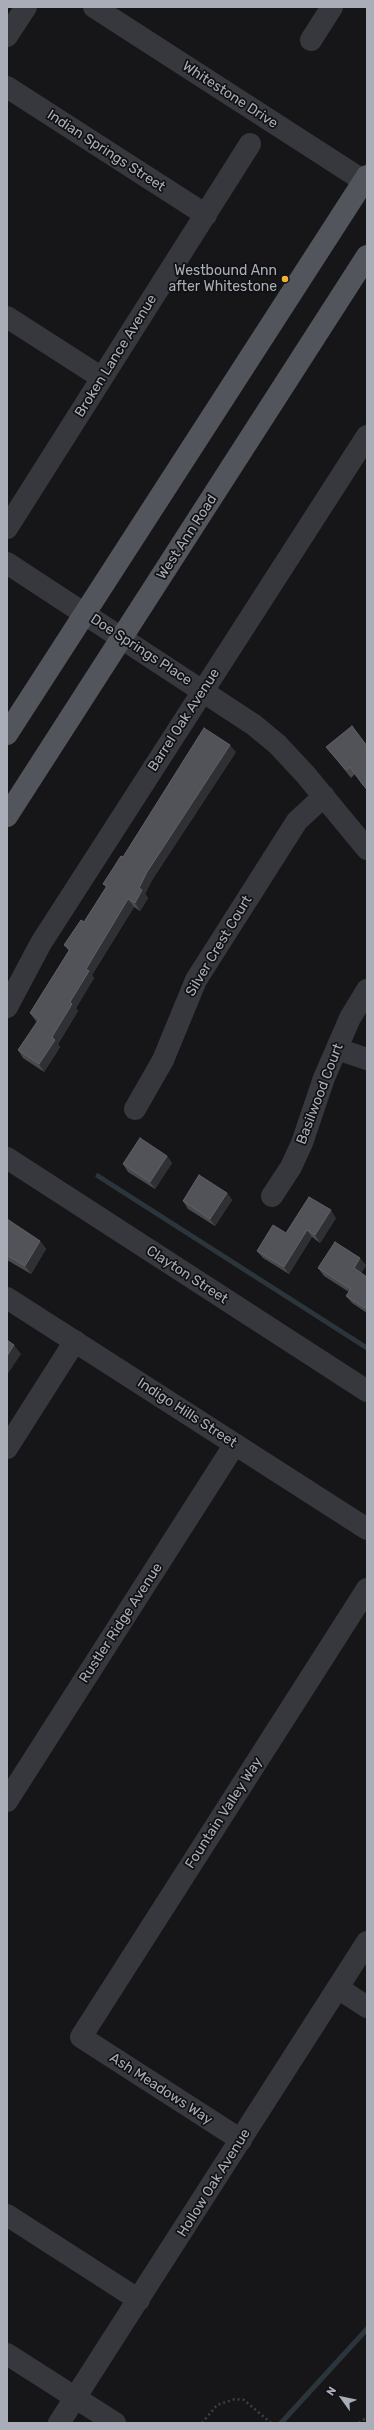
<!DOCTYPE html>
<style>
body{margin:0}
#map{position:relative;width:374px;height:2430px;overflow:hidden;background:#161618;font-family:Rubik,sans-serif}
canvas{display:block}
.frame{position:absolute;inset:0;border:8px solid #a8adb8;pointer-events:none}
.north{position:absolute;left:322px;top:2378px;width:40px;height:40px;-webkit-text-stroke:3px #111113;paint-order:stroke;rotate:303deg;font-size:11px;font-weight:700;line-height:16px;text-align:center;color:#a8adb8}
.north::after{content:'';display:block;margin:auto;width:14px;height:18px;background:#a8adb8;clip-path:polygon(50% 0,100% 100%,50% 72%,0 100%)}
</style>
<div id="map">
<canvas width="374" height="2430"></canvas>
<div class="frame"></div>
<div class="north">N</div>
</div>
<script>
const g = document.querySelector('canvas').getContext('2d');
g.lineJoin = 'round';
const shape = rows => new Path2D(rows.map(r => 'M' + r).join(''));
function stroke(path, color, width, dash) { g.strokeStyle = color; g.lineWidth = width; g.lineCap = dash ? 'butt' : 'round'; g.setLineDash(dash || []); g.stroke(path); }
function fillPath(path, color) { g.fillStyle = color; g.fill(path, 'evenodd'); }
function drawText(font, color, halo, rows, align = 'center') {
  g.font = font + ' Rubik,sans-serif'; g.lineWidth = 3.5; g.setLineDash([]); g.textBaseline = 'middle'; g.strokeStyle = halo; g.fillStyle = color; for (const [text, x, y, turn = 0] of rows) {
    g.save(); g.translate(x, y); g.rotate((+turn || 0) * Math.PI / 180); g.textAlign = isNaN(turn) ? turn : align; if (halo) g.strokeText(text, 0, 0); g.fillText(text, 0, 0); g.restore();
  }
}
stroke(shape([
 [98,1176,367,1348],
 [281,2423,367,2329]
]), '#2c353c', 5);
stroke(shape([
 [202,2423,217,2405,235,2399,244,2400,271,2423],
 [359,2423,367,2417]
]), '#3d3f44', 2.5, [2, 3]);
stroke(shape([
 [94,7,367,183],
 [7,36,26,7],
 [311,40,332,7],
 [7,87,206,215],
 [7,317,102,378],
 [7,528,250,144],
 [7,563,254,725,277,744,305,774,367,849],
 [7,1007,41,943,367,436],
 [337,1049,367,1059],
 [135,1109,163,1060,196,980,297,821,324,796],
 [7,1158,367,1391],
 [272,1196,291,1167,302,1143,324,1078,350,1018,367,990],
 [7,1298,367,1529],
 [7,1448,75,1341],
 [7,1801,235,1444],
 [338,1988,367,2007],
 [241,2140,81,2037,367,1589],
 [7,2215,139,2300],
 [7,2354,115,2423],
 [59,2423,367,1942]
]), '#37383d', 22);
stroke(shape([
 [7,734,367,176],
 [7,816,367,256]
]), '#53555c', 22);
fillPath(shape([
 [367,746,367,791,355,774,351,778,332,754,326,747],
 [236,752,152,880,145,894,148,898,140,911,134,907,92,975,94,978,76,1008,78,1011,58,1044,60,1047,44,1072,23,1058,18,1050,37,1022,35,1020,30,1013,69,951,64,945,84,922,106,887,103,884,123,857],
 [167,1156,172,1163,155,1189,128,1172,123,1164],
 [227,1193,232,1200,215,1226,188,1209,183,1201],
 [336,1218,320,1243,312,1237,289,1274,263,1258,257,1251,286,1233],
 [7,1219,40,1241,46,1249,31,1274,7,1260],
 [366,1265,361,1273,367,1277,367,1313,352,1303,346,1296,349,1292,324,1276,318,1268]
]), '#47494d');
fillPath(shape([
 [230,745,236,752,152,880,145,894,148,898,140,911,135,903,139,888,147,872],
 [128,899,134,907,92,975,94,978,76,1008,78,1011,58,1044,60,1047,44,1072,39,1064,52,1037,86,969],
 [167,1156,172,1163,155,1189,150,1182],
 [227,1193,232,1200,215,1226,210,1219],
 [331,1210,336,1218,320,1243,315,1235],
 [307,1230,312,1237,289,1274,284,1267],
 [40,1241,46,1249,31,1274,25,1266],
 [360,1258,366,1265,359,1276,354,1268],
 [14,1345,21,1354,7,1375,7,1356]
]), '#2f3033');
const building = shape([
 [352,726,367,746,367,789,363,785,350,767,346,770,326,747,352,726],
 [204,728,230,745,147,872,139,888,142,890,135,903,128,899,86,969,89,971,70,1002,72,1004,52,1037,55,1040,39,1064,18,1050,39,1019,30,1013,70,949,64,945,81,920,84,922,107,886,103,884,121,856,123,857,204,728],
 [140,1138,167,1156,150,1182,123,1164,140,1138],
 [199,1175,227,1193,210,1219,183,1201,199,1175],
 [309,1197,331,1210,315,1235,307,1230,284,1267,257,1251,273,1225,286,1233,309,1197],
 [7,1219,40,1241,25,1266,7,1255,7,1219],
 [335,1242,360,1258,354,1268,367,1277,367,1309,346,1296,351,1289,318,1268,335,1242],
 [7,1340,14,1345,7,1356,7,1340]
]);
fillPath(building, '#525359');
stroke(building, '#5f6168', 1);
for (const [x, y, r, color] of [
 [285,279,4,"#f2b134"]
]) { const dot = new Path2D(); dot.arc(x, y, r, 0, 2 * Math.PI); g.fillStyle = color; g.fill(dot); stroke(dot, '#111113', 1.5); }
drawText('14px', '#a8adb8', '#111113', [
 ["Whitestone Drive",230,95,33],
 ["Indian Springs Street",106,151,33],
 ["Broken Lance Avenue",116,356,-58],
 ["West Ann Road",187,537,-57],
 ["Doe Springs Place",141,650,33],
 ["Barrel Oak Avenue",184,720,-57],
 ["Silver Crest Court",219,946,-59],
 ["Basilwood Court",320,1094,-69],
 ["Clayton Street",187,1275,33],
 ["Indigo Hills Street",187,1413,33],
 ["Rustler Ridge Avenue",121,1623,-57],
 ["Fountain Valley Way",224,1813,-57],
 ["Ash Meadows Way",161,2089,33],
 ["Hollow Oak Avenue",214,2183,-58]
]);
drawText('14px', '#a8adb8', '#111113', [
 ["Westbound Ann",277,271],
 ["after Whitestone",277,287]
], 'right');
</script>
